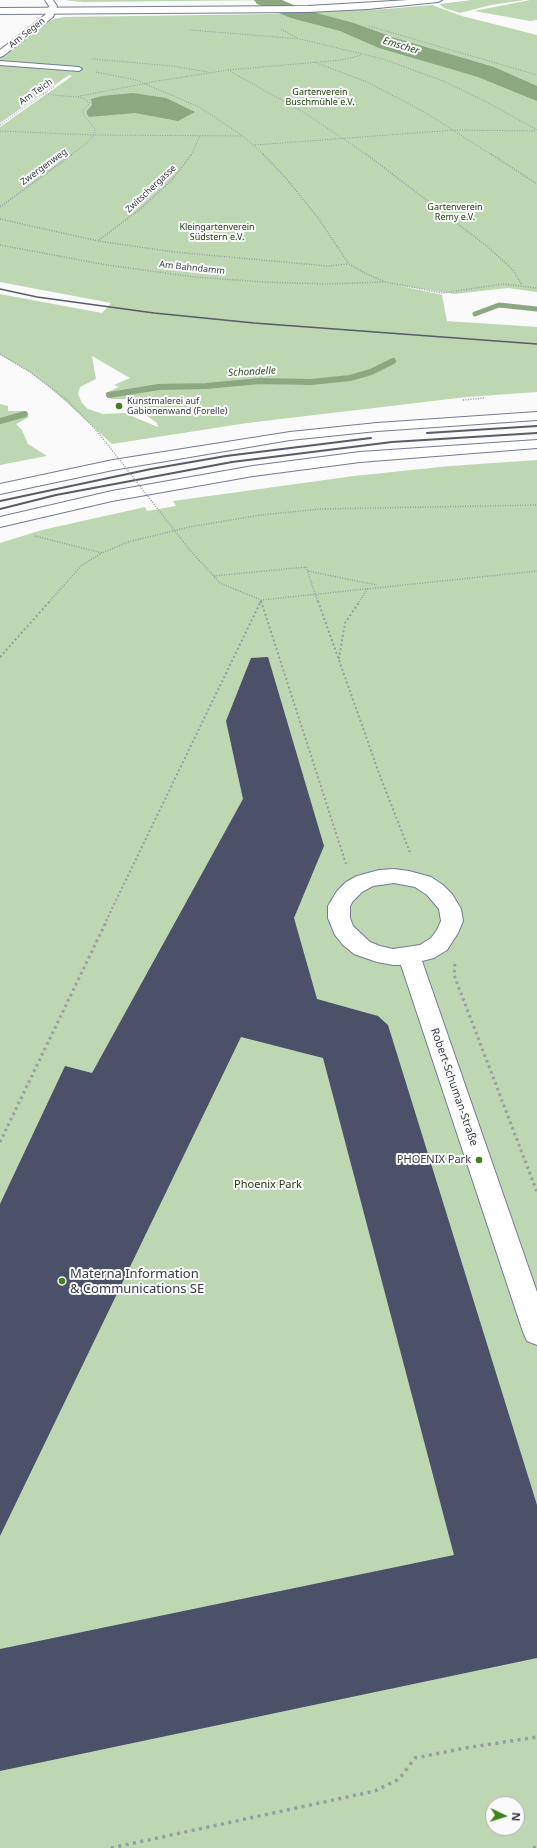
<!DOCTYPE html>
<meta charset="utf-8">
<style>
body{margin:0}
#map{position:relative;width:537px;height:1848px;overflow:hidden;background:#fafafa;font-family:"Noto Sans",sans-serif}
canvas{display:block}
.north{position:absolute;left:485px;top:1796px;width:40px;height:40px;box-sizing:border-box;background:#fafafa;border:1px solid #adaeb2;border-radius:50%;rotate:94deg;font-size:11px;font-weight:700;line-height:16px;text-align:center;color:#393c47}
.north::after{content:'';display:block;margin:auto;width:14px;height:18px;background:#40801f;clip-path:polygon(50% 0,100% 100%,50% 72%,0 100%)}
</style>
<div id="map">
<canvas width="537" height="1848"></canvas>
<div class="north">N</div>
</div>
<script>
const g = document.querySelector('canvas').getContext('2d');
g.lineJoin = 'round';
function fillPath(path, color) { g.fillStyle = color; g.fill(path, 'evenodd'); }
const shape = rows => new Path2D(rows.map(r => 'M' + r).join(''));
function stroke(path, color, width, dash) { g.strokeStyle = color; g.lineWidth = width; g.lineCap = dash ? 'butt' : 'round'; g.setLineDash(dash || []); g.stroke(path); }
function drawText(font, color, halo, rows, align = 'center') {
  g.font = font + ' "Noto Sans",sans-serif'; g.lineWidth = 4; g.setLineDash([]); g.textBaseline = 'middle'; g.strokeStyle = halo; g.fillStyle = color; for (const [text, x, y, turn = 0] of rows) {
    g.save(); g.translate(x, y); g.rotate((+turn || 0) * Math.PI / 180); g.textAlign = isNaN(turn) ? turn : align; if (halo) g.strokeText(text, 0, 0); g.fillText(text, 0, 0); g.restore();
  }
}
fillPath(shape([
 [64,0,278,0,83,2],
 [472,0,525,0,491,5,460,13,444,8,439,4],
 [530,0,537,0,537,20,530,21,474,11],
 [432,5,462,16,537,35,537,292,508,288,454,294,396,285,442,295,447,321,537,327,537,392,467,397,247,423,112,444,54,391,30,372,0,355,0,294,102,313,111,303,0,282,0,127,72,76,69,75,0,123,0,57,40,26,54,19,64,17,271,14,386,9],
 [92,356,130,378,114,385,119,387,105,393,111,399,131,399,135,407,157,423,158,427,124,413,103,414,88,409,82,403,78,394,80,387,96,379],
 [0,404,8,406,8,411,23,411,29,417,16,424,22,430,28,444,47,456,0,465],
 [537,460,537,1848,0,1848,0,543,42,530,145,507,147,511,176,506,173,501,354,476,450,466],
 [493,1804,517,1804,517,1828,493,1828]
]), '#bdd7b3');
fillPath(shape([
 [133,93,166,98,195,112,178,121,135,113,89,117,87,114,87,111,92,105,91,99,102,96]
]), '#8ca881');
stroke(shape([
 [475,314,499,305,537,309]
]), '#8ca881', 5);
stroke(shape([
 [109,395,159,387,206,386,260,381,311,382,350,378,371,372,393,361],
 [0,421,25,414]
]), '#8ca881', 6);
fillPath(shape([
 [254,0,282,0,305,10,354,23,395,38,494,67,537,86,537,101,478,77,379,48,340,31,291,18,257,4,254,0]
]), '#8ca881');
fillPath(shape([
 [268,657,324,846,294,918,317,999,378,1016,388,1025,537,1505,537,1658,0,1771,0,1649,454,1555,323,1058,241,1037,0,1536,0,1204,65,1066,92,1073,243,799,226,721,251,658]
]), '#4a5168');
const lane = shape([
 [0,61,79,67,82,69,79,71,0,65,0,61]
]);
const street = shape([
 [45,0,53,0,57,6,53,17,3,56,0,57,0,50,46,14,49,6,45,0],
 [394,869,409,871,431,877,443,885,452,894,461,909,463,921,458,933,447,950,434,958,422,961,537,1292,537,1345,527,1341,523,1332,401,965,393,965,377,962,354,954,343,945,335,935,328,918,328,906,337,891,346,882,357,876,379,870,394,869],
 [394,883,415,887,427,895,439,909,441,921,437,930,431,938,420,945,393,949,380,946,370,942,353,926,350,918,350,906,353,901,362,892,373,886,394,883]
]);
const secondary = shape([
 [409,0,442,0,438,2,368,9,308,12,0,14,0,8,308,6,409,0]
]);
const highway = shape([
 [537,412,537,420,377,431,290,440,113,470,0,494,0,484,113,460,290,432,377,423,537,412],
 [537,440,537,448,360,462,253,476,112,501,0,527,0,517,112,491,253,466,360,452,537,440]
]);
stroke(lane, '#747b94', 2);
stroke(street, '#747b94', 2);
stroke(secondary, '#747b94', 2);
stroke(highway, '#747b94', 2);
stroke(shape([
 [369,26,537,75],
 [281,29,297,38],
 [190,30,300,39,383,59,443,81,485,101,537,130],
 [92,59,172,66,208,72],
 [314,62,367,82,426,113,492,155],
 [228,70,308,115,367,155],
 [96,72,136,80,199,107,243,136,264,155],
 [43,94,75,97,158,81,228,70,342,60,362,55],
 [0,125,55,86],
 [0,131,94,135,241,136],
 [255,145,455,130,536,131],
 [71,155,88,142,94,135,95,129,83,114,83,110,90,103,83,98,77,97],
 [191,155,200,136]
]), '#9b9ca2', 1, [1, 1.5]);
stroke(shape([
 [263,154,285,177,318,218,349,264,365,273,385,282,442,293,503,284,537,288],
 [366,154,488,247,513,270,522,285],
 [491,154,537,184],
 [0,207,73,154],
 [0,219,98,241,174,252,328,266,348,264],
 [99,240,139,210,171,181,192,154],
 [0,245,107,265,195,277,263,282,327,284,384,282],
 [0,354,30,372,68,401,97,431],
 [463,400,484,398],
 [35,536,102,553,128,542,189,527,261,515,321,509,537,505],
 [189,549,220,583,261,600,537,571],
 [308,571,377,585],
 [214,576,306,567,318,602],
 [261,600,262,602],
 [49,602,82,565,102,553],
 [260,602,261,600],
 [359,602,368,588]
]), '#9b9ca2', 1.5, [1, 1.5]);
stroke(shape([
 [261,601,346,864],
 [318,601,380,776,411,855],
 [0,657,50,601],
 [339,659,345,623,360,601],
 [106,921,261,601]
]), '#9b9ca2', 2, [2, 2.5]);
stroke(shape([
 [455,964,454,975,537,1192],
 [0,1142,107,920]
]), '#9b9ca2', 3, [2.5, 3.5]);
stroke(shape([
 [111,1848,375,1791,399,1779,415,1758,465,1748,537,1737],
 [533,1848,537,1847]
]), '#9b9ca2', 3.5, [3, 4.5]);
fillPath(lane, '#fff');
fillPath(street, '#fff');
fillPath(secondary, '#fff');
fillPath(highway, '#fff');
stroke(shape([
 [0,289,37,297,154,313,254,323,537,344]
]), '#595b65', 1.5);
stroke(shape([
 [427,433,537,426],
 [0,501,151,469,226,456,371,438],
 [0,509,56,495,232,462,392,442,537,433]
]), '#595b65', 2);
stroke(shape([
 [97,431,189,549]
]), '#9b9ca2', 1.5, [1, 1.5]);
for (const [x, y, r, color] of [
 [119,406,4,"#40801f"],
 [479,1160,4,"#40801f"],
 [62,1281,4,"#40801f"]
]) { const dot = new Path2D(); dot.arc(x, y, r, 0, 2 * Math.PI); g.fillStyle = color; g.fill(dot); stroke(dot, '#fafafa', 1.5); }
drawText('9px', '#393c47', '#fafafa', [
 ["Am Segen",27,33,-38],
 ["Am Teich",36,92,-35],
 ["Zwergenweg",44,167,-36],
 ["Zwitschergasse",151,189,-43],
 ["Am Bahndamm",192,268,6]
]);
drawText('9px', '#183d02', '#fafafa', [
 ["Gartenverein",320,92],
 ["Buschmühle e.V.",320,102],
 ["Gartenverein",455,207],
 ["Remy e.V.",455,217],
 ["Kleingartenverein",217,227],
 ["Südstern e.V.",217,237]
]);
drawText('9px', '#393c47', '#fafafa', [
 ["Kunstmalerei auf",127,401],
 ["Gabionenwand (Forelle)",127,411]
], 'left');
drawText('italic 10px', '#284d16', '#fafafa', [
 ["Emscher",401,46,17],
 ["Schondelle",252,372,-3]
]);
drawText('11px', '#393c47', '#fafafa', [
 ["Robert-Schuman-Straße",454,1087,71]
]);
drawText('11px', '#393c47', '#fafafa', [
 ["PHOENIX Park",471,1160]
], 'right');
drawText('11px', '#183d02', '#fafafa', [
 ["Phoenix Park",268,1185]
]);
drawText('13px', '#393c47', '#fafafa', [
 ["Materna Information",70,1274],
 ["& Communications SE",70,1289]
], 'left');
</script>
